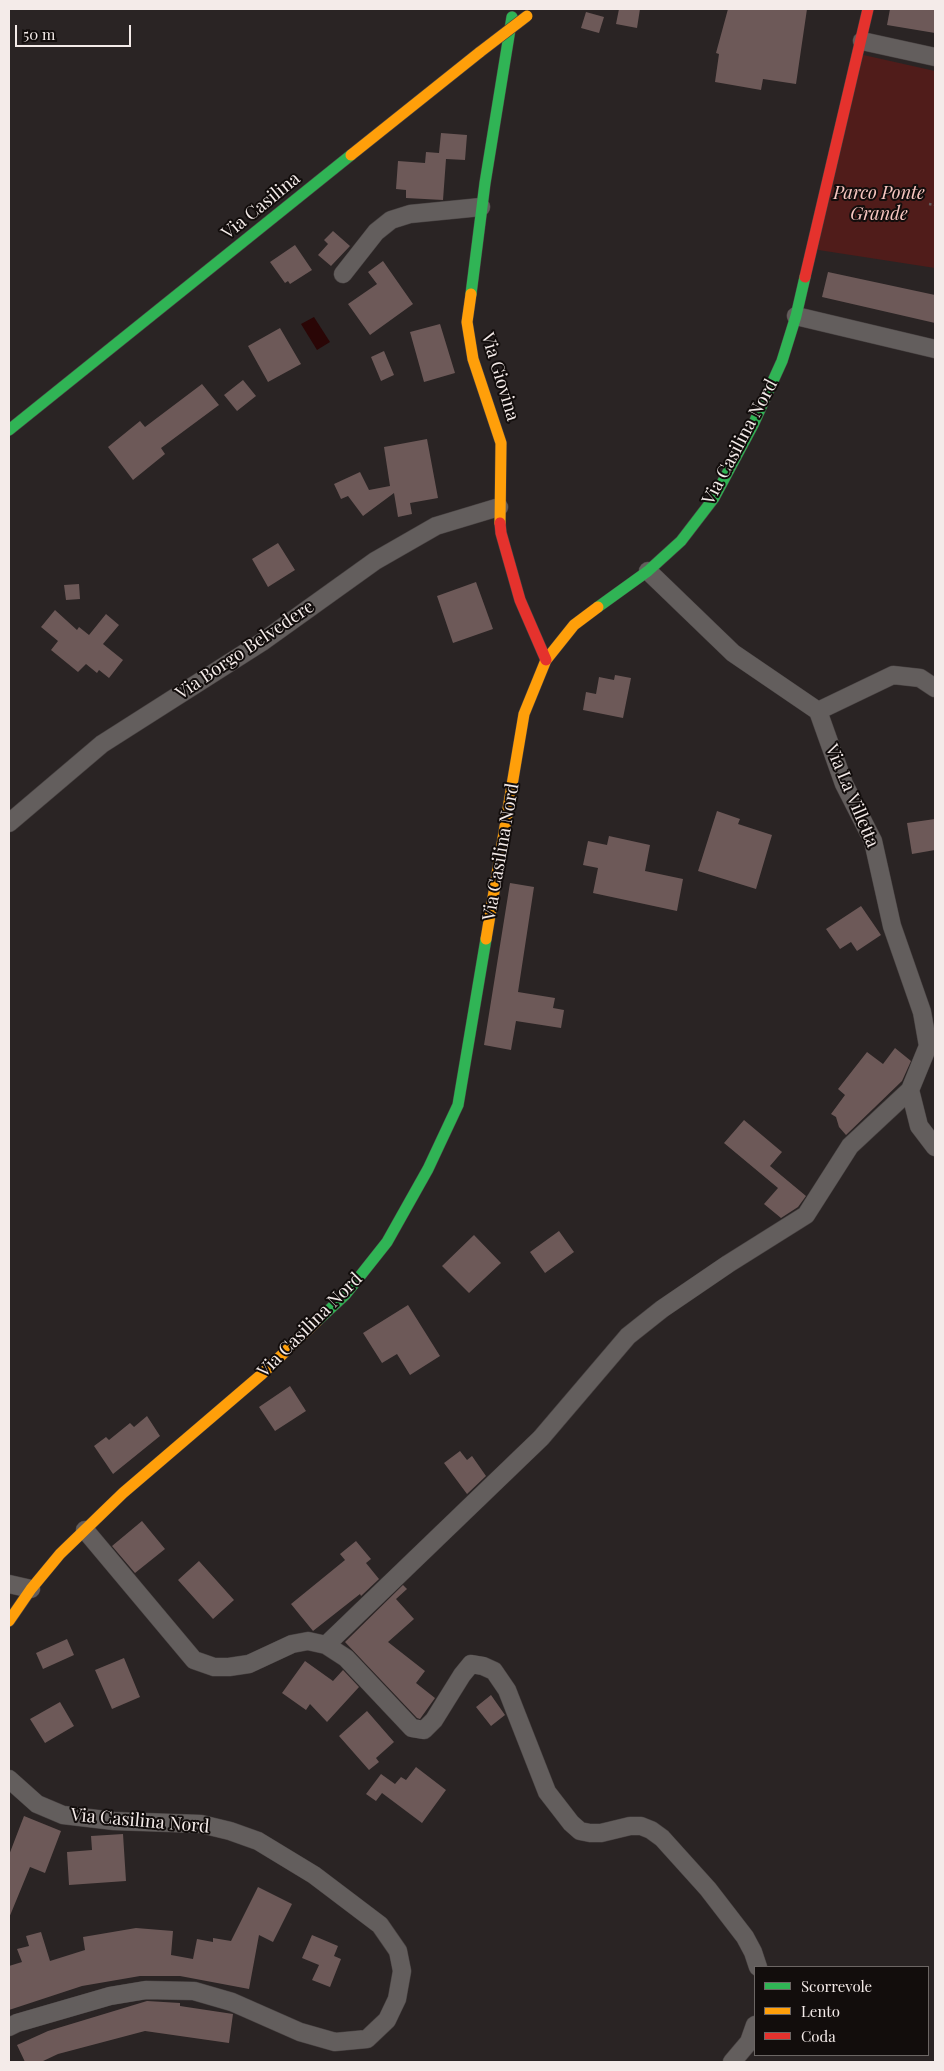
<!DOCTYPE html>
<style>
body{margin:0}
#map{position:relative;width:944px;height:2071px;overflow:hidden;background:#2a2424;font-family:"Playfair Display",serif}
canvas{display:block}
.frame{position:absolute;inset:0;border:10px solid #f4ebe9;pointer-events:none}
.legend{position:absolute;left:754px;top:1966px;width:175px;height:90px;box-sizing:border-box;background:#120d0c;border:1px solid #6c6664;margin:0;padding:6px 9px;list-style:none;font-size:15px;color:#f4ebe9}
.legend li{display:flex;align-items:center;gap:10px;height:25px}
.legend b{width:25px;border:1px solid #6c6664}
.scale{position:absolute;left:15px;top:25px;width:116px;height:22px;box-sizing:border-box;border:2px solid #f4ebe9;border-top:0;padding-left:6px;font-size:15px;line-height:18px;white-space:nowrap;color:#f4ebe9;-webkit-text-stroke:4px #120d0c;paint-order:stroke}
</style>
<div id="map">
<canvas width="944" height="2071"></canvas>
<div class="frame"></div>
<ul class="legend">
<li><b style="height:6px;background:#30b455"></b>Scorrevole</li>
<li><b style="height:6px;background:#ff9f0a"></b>Lento</li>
<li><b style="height:6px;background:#e5322d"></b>Coda</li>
</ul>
<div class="scale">50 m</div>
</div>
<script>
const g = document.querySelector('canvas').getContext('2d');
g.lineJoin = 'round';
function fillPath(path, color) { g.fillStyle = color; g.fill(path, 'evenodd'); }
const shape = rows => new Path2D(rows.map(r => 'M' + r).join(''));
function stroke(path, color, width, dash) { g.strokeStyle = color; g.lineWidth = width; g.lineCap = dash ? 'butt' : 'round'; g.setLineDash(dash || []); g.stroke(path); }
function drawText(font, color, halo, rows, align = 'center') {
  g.font = font + ' "Playfair Display",serif'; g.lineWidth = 4; g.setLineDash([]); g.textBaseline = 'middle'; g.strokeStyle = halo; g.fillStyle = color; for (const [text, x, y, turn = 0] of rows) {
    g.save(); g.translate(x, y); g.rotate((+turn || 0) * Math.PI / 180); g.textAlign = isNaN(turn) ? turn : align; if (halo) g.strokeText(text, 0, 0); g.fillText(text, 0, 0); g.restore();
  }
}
fillPath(shape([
 [859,54,935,71,935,268,812,249]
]), '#501c1a');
fillPath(shape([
 [314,317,330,342,317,350,301,324]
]), '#2a0606');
fillPath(shape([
 [619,9,640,9,637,28,616,24],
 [728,9,807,9,796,84,763,79,761,90,715,82,719,54,716,53],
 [890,9,935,9,935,33,887,25],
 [586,12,604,17,599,33,581,28],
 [441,133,467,135,465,160,446,159,443,200,406,198,406,190,396,189,398,161,425,163,426,152,439,153],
 [333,231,350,246,331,266,318,255,328,244,324,240],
 [295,245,312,270,290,284,288,281,285,283,270,262],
 [383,261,413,304,370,335,348,304,377,284,368,272],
 [828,272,935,295,935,323,822,297],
 [440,324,455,373,424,382,410,332],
 [280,328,301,364,268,382,248,346],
 [384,351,394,375,381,381,371,357],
 [243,380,256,396,237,411,224,395],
 [202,384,219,405,161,448,165,454,133,480,108,447,140,421,145,427],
 [427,439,438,498,410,503,412,514,398,517,394,493,363,516,348,496,341,499,334,484,360,472,369,490,390,486,384,447],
 [278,543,295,570,268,587,252,559],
 [476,582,493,629,453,643,437,596],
 [79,584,80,599,66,600,64,585],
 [55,610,77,630,79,627,89,635,106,614,119,625,103,644,123,660,109,678,99,670,97,673,86,664,78,672,51,650,58,641,41,627],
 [615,675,631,678,623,718,583,710,586,692,596,694,599,677,614,680],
 [717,811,740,819,738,824,772,835,756,889,698,871],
 [935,819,935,850,912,854,907,823],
 [609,836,650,845,645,871,683,879,677,911,593,893,598,868,583,865,588,841,607,845],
 [510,883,534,887,518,992,555,998,553,1008,564,1010,561,1028,516,1021,511,1050,484,1045],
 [861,906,881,935,857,951,851,942,840,949,826,929],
 [895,1048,911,1061,902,1081,846,1135,839,1127,836,1117,831,1114,845,1095,838,1089,867,1052,883,1064],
 [744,1120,782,1152,770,1166,806,1196,798,1207,781,1218,764,1204,778,1188,724,1143],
 [559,1231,574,1252,545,1273,530,1252],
 [474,1235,501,1263,469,1293,442,1266],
 [408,1305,440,1356,410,1375,397,1354,382,1363,363,1333],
 [290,1386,306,1411,275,1431,259,1407],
 [147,1416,160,1436,113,1474,94,1446,106,1437,109,1440,130,1423,134,1427],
 [460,1451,467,1460,472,1456,486,1476,467,1494,444,1463],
 [142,1521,165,1549,135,1573,112,1546],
 [356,1541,371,1559,366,1563,379,1579,361,1596,360,1594,313,1631,291,1604,345,1560,340,1554],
 [199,1561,234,1600,213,1619,178,1580],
 [403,1585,407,1589,396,1599,414,1619,388,1642,425,1671,416,1683,435,1698,420,1719,417,1718,345,1642],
 [67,1639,74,1655,43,1669,36,1653],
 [124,1658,140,1697,112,1709,95,1670],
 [305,1661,333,1681,343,1670,359,1687,327,1722,310,1704,306,1710,282,1693],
 [491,1695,505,1715,491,1726,476,1707],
 [60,1702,74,1726,45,1743,30,1719],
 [367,1711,394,1742,376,1758,379,1762,369,1770,339,1736],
 [416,1767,446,1790,422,1823,382,1793,376,1801,366,1794,381,1774,395,1784,401,1777,406,1780],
 [24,1816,61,1831,45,1873,30,1867,9,1918,9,1855],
 [123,1834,126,1881,69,1885,67,1852,92,1850,91,1836],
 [258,1887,292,1904,273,1942,259,1935,249,1989,180,1976,140,1976,82,1986,9,2010,9,1966,22,1962,17,1949,29,1946,26,1936,41,1932,50,1961,85,1950,83,1937,136,1928,173,1931,171,1955,193,1959,197,1939,213,1942,213,1938,231,1941],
 [312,1935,338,1946,334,1956,341,1959,330,1987,312,1980,319,1965,302,1958],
 [147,2001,180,2003,180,2006,233,2014,229,2043,145,2031,58,2054,41,2062,25,2062,17,2045,48,2031]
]), '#6d5958');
const street = shape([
 [862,41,935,57],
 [343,274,376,232,391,220,410,214,481,207],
 [796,316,935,349],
 [648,571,733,653,818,711,844,784,873,841,892,926,922,1012,928,1046,910,1090,919,1126,935,1147],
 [818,711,893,675,920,678,935,688],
 [9,823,102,744,262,642,375,561,436,526,499,507],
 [85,1530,194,1660,214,1667,229,1667,249,1664,292,1644,308,1641,326,1645,346,1658,412,1728,424,1730,434,1720,462,1675,471,1664,483,1666,494,1671,507,1690,547,1792,571,1823,580,1831,590,1833,601,1833,630,1826,641,1826,651,1830,662,1838,708,1889,745,1937,753,1952,758,1967],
 [9,1584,31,1589],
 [326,1645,541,1438,628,1336,662,1309,728,1264,806,1215,850,1146,910,1090],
 [9,1779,37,1804,63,1815,114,1821,201,1824,230,1831,258,1841,314,1875,380,1925,398,1951,402,1971,397,1999,387,2020,367,2039,335,2042,300,2032,232,2002,194,1991,146,1990,110,1996,17,2023,9,2027],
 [732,2062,749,2042,755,2025]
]);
const fast = shape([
 [471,294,485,183,512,17],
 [9,430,351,155],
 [598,607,648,571,681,541,714,498,753,425,782,361,796,316,805,277],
 [317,1321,345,1295,387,1242,428,1169,458,1105,486,939]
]);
const slow = shape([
 [351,155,480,52],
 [471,294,467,322,473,359,501,443,500,523],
 [486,939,524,714,546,660,574,625,598,607],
 [9,1621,31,1589,60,1554,123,1493,262,1374,317,1321]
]);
const jam = shape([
 [805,277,868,9],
 [500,523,501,533,520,600,546,660]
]);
stroke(street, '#484242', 19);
stroke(fast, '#484242', 12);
stroke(slow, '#484242', 12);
stroke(jam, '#484242', 12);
stroke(shape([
 [929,204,935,205]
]), '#615b5b', 2.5, [2.5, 2.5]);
stroke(street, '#635e5d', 18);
stroke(fast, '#30b455', 11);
stroke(slow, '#ff9f0a', 11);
stroke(jam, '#e5322d', 11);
const slowBridge = shape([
 [480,52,527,16]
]);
stroke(slowBridge, '#484242', 12, []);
stroke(slowBridge, '#ff9f0a', 11);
drawText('italic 18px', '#f8c7c1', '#120d0c', [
 ["Parco Ponte",879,193],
 ["Grande",879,214]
]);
drawText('18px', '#f4ebe9', '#120d0c', [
 ["Via Casilina",261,206,-39],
 ["Via Giovina",500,377,73],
 ["Via Casilina Nord",740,442,-62],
 ["Via Borgo Belvedere",245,650,-34],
 ["Via La Villetta",852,796,67],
 ["Via Casilina Nord",501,852,-80],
 ["Via Casilina Nord",310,1325,-45],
 ["Via Casilina Nord",140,1821,5]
]);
</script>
